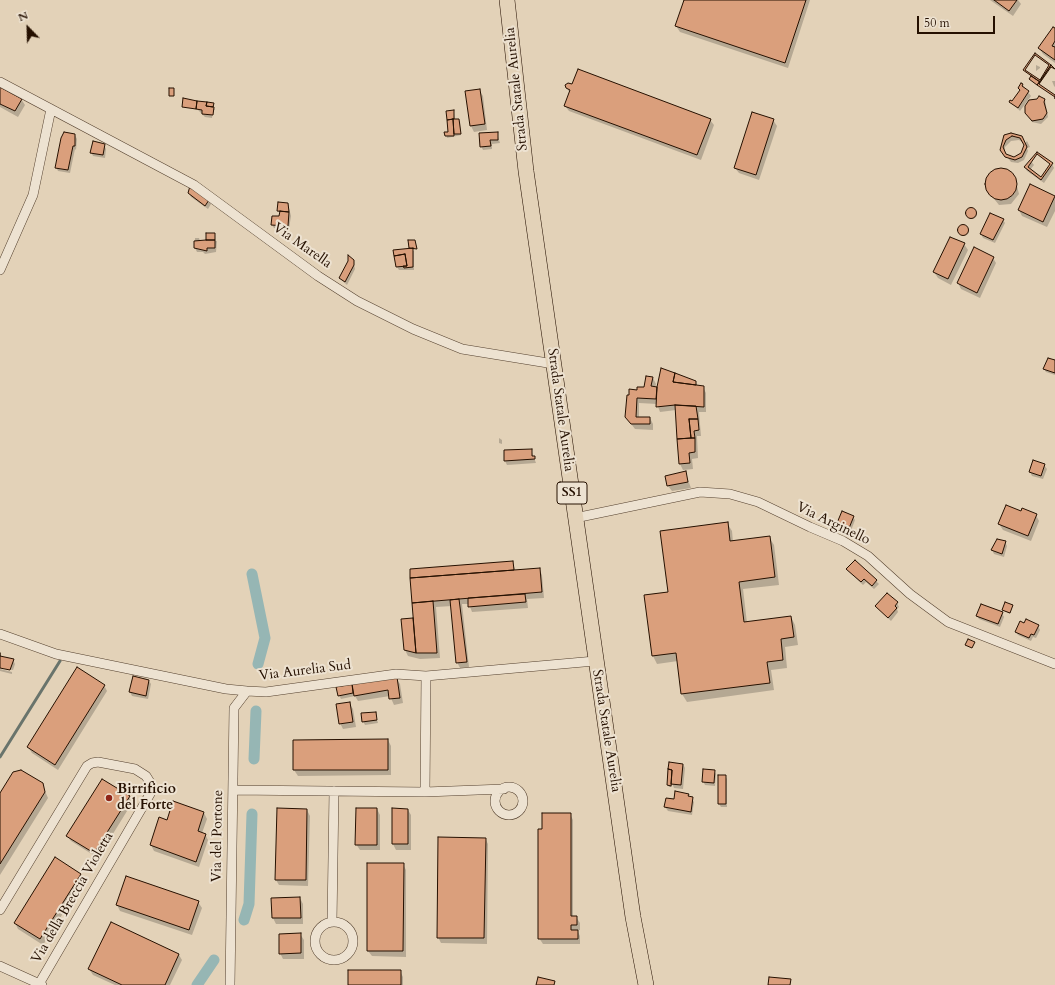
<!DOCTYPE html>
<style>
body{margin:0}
#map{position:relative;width:1055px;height:985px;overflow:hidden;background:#e3d2b8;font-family:Cardo,serif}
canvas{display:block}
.north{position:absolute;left:8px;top:8px;width:40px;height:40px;-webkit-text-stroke:3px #ede2d1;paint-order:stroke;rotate:337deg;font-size:11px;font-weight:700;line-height:16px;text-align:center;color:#251000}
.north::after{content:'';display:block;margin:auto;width:14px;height:18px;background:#251000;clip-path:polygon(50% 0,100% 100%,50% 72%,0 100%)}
.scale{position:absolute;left:917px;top:16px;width:78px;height:18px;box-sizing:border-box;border:2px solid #251000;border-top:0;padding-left:5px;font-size:12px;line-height:14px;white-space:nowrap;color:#251000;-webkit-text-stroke:3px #ede2d1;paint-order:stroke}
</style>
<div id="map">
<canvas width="1055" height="985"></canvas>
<div class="north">N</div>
<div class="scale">50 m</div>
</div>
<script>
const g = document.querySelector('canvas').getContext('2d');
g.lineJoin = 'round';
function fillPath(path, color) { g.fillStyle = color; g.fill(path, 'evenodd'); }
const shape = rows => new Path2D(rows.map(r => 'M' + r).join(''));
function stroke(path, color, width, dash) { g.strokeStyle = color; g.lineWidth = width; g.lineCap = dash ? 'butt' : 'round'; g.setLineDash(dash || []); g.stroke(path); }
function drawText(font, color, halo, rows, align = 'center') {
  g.font = font + ' Cardo,serif'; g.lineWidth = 4; g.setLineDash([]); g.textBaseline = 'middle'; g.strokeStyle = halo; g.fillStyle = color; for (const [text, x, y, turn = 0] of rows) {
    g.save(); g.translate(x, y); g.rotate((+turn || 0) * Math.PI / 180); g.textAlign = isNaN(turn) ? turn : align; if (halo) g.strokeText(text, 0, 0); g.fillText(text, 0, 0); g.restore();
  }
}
fillPath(shape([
 [685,0,810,0,788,68,680,32,676,26],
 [990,0,1018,0,1021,4,1013,16],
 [1055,30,1055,63,1043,54,1039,48],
 [1036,65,1040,67,1040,68,1036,71],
 [1052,81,1055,81,1055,87,1054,86],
 [1022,84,1031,96,1020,111,1012,103,1020,90],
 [566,87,710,120,714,125,701,160,569,111,565,106,570,93],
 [0,88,21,99,25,105,18,117,0,107],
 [479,90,483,96,487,130,474,132,471,126],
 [1045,100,1048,117,1041,124,1032,122,1025,110],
 [213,104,215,110,213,110,212,118,205,117,198,110,183,106],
 [454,113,455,120,460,121,461,135,447,138,446,133,449,133],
 [773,120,777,126,759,180,739,173,735,168],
 [497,133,500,143,492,144,492,149,483,150,481,146],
 [1004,134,1006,137,1018,135,1025,143,1027,141,1030,147,1027,148,1028,151,1024,160,1018,163,1011,162,1004,153,1001,149,1006,137],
 [1019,140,1024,143,1024,150,1019,157,1009,157,1005,154,1005,147,1011,141],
 [75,135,77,139,76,150,75,149,70,173,58,171,56,167],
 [104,145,106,149,105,158,93,156,91,152],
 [1030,160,1034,165,1030,170,1041,178,1052,164,1054,168,1044,183,1027,171,1025,167],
 [994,171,1006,171,1013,176,1016,182,1019,194,1011,204,999,205,987,190,986,181],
 [1031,185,1055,198,1055,211,1047,227,1022,216,1019,210],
 [189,193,209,201,211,204,208,209,191,197],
 [288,204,291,216,289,229,274,228,272,225,280,217,281,212,278,211],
 '967 214a5 5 0 1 1 10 0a5 5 0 1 1-10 0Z',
 [1003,220,1005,223,995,243,983,238,981,234],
 '959 231a5 5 0 1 1 10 0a5 5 0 1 1-10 0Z',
 [195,238,199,238,200,241,217,241,216,252,205,254,203,252,197,252,195,248],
 [415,241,417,248,413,249,413,251,417,251,414,251,414,270,399,270,397,267],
 [964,244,968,250,951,285,938,278,934,272],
 [993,258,996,263,980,298,961,289,958,283],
 [353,260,355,269,347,285,340,278],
 [1055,361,1055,375,1046,372,1044,369],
 [653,378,656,384,655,388,695,382,698,386,703,387,706,393,706,412,699,412,701,436,697,436,698,458,692,459,693,469,683,470,680,464,676,410,660,412,657,404,639,403,639,418,650,418,653,424,653,430,635,429,626,417,638,391,645,388],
 [499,438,502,440,502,444,499,443],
 [531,450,536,463,507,465,505,461,505,451],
 [1044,465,1047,469,1043,479,1032,476,1030,472],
 [685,472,691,488,672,491,668,486],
 [1021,513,1036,515,1039,521,1031,541,1003,530,999,524],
 [853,517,855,520,849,536,842,534,840,530,841,527,838,523],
 [727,523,732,531,733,542,769,537,774,545,779,585,743,589,747,623,791,617,795,625,798,645,785,647,787,668,771,670,774,690,687,702,682,694,678,661,657,664,653,656,645,595,669,592],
 [1005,542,1007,546,1004,557,994,554,992,550],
 [512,562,516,571,539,569,542,575,544,598,527,599,528,608,472,612,469,604,462,604,469,667,460,668,457,662,452,606,436,607,440,658,420,659,408,656,405,650,402,620,414,619,411,570],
 [847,570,876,581,879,584,874,589,866,582,863,585],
 [897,603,899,607,897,609,898,612,891,621,877,607],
 [1012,606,1010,614,1003,610],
 [1002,613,1004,617,1000,627,979,619,977,616],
 [1025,624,1038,626,1040,630,1036,638,1033,637,1031,641,1018,635,1016,632],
 [0,655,2,658,13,660,15,664,13,670,0,667],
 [0,669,12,672,12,674,0,671],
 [396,678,400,684,403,703,394,705,390,696,358,701,355,696,341,699,339,695,352,685],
 [149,681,151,684,148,699,132,696,130,692],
 [104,685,107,691,58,770,32,753,28,747],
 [349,703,353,709,356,727,343,729,340,723],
 [375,713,378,723,365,725,363,721],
 [388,740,391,746,391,775,298,776,294,770],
 [683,764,685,768,683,789,674,788,672,783,672,787,669,787,668,785],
 [714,771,716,774,715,786,705,785,703,781],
 [725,776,727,779,727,807,721,807,719,804],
 [42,784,48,798,0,875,0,795],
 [688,795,694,802,692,815,668,811,665,807,675,800],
 [129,797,132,803,98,858,71,841,67,836],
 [174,802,204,813,207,819,202,833,205,834,208,840,199,867,154,851,151,845,167,821],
 [377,809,380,815,380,850,360,850,356,844],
 [307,810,310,816,308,886,279,885,276,880],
 [408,810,411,815,411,850,396,850,393,844],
 [570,814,573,820,573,917,576,917,580,923,580,930,577,930,580,936,580,944,543,944,539,938],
 [485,838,488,844,487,944,441,943,438,937],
 [403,864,406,870,406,957,372,956,368,951],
 [80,874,84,880,43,945,18,929,15,923],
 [300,898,303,904,303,924,276,924,273,918,272,899],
 [198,902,202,908,192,935,120,911,117,905],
 [300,934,304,940,304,959,283,959,280,953],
 [179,955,182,960,170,985,115,985,93,975,89,969],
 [400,971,403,977,403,985,349,985]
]), '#0003');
stroke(shape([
 [0,757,60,661]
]), '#69746c', 3);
stroke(shape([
 [252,574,265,638,258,664],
 [254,759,256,711],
 [244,920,249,904,252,814],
 [197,985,214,960]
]), '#96b6b4', 11);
const building = shape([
 [684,0,806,0,785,63,675,26,684,0],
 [994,0,1017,0,1009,11,994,0],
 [1053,27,1055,28,1055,41,1052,46,1055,47,1055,60,1038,48,1053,27],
 [1035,53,1051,65,1040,82,1023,70,1035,53],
 [1035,55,1049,65,1040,80,1025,70,1035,55],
 [1051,65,1055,69,1051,67,1039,84,1055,95,1055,99,1055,97,1037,85,1051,65],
 [578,69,711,119,697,155,564,106,570,90,566,88,565,85,568,83,572,84,578,69],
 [1031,76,1040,82,1037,85,1029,79,1031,76],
 [1021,83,1023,84,1022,86,1029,91,1018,108,1009,102,1010,100,1012,101,1020,90,1018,88,1021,83],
 [0,87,22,99,15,111,0,104,0,87],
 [169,88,174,88,174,96,169,96,169,88],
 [480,89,485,124,470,126,465,91,480,89],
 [1039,96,1045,99,1044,102,1047,113,1043,119,1032,121,1025,113,1025,106,1029,100,1037,99,1039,96],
 [183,98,197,101,196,109,182,107,183,98],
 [197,101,207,102,206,106,214,107,213,115,202,114,202,110,196,109,197,101],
 [207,102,214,103,213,107,206,106,207,102],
 [454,110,454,119,447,120,446,111,454,110],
 [752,112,774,119,756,175,734,168,752,112],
 [453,119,454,136,445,136,444,132,448,132,447,120,453,119],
 [453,119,459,119,461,134,454,134,453,119],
 [64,132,75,134,75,146,73,146,68,170,55,168,61,138,64,132],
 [498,132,498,140,490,140,491,146,480,147,479,133,498,132],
 [1011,133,1022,136,1027,147,1022,157,1015,160,1005,157,1000,150,1004,135,1011,133],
 [1012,136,1020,138,1024,145,1021,153,1014,157,1006,154,1003,147,1006,140,1012,136],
 [93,141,105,144,103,155,90,153,93,141],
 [1037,152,1053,163,1041,180,1024,167,1037,152],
 [1037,154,1050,164,1041,177,1028,167,1037,154],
 '985 184a16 16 0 1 1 32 0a16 16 0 1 1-32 0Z',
 [1030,184,1055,196,1043,222,1018,210,1030,184],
 [190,186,209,200,205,206,188,193,190,186],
 [278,202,288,203,289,212,277,211,278,202],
 '965.5 213a5.5 5.5 0 1 1 11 0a5.5 5.5 0 1 1-11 0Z',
 [280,211,289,212,288,226,271,225,272,216,279,216,280,211],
 [990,213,1004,219,993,240,980,234,990,213],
 '957.5 230a5.5 5.5 0 1 1 11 0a5.5 5.5 0 1 1-11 0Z',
 [206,233,215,233,215,240,206,240,206,233],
 [950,237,965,243,948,279,933,272,950,237],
 [206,240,215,240,215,248,207,248,207,251,194,248,194,241,206,240],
 [408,240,415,240,417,249,409,248,408,240],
 [974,247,994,257,977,293,957,283,974,247],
 [413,248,413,267,404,268,403,266,407,266,405,254,394,256,393,250,413,248],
 [405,254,407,266,396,267,394,256,405,254],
 [348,255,354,260,354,265,345,282,339,278,348,261,348,255],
 [1048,358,1055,360,1055,373,1043,369,1048,358],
 [661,368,675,373,673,382,704,386,704,407,675,405,656,407,657,387,661,368],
 [675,373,696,381,696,385,673,382,675,373],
 [646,376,653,377,651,386,657,387,656,399,637,398,636,417,650,417,650,424,631,424,625,417,627,395,629,395,629,389,637,390,637,387,644,387,646,376],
 [675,405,696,406,698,419,689,419,691,438,677,439,675,405],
 [689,419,698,419,699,430,694,431,695,438,691,438,689,419],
 [691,438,695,438,695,452,689,453,690,463,679,464,677,439,691,438],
 [532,449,532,456,535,456,535,459,504,461,504,450,532,449],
 [1033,460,1045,464,1041,476,1029,472,1033,460],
 [686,471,688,482,667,486,665,476,686,471],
 [1006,505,1021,511,1022,508,1037,514,1028,536,998,524,1006,505],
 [842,511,854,516,847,533,839,530,841,525,837,523,842,511],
 [728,522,730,541,770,536,775,577,739,582,744,622,791,616,794,637,781,639,783,660,767,662,770,683,681,694,676,653,652,656,644,595,668,592,660,531,728,522],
 [997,539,1006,541,1002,554,991,550,997,539],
 [855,560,877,580,872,586,864,579,861,582,846,569,855,560],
 [513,561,514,570,410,578,410,569,513,561],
 [540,568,542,592,412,603,410,578,540,568],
 [887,593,898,602,895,606,897,608,888,618,875,606,887,593],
 [525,594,526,602,468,607,468,598,525,594],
 [459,599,467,662,456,663,450,600,459,599],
 [433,601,437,653,416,653,412,603,433,601],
 [1005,602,1013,605,1010,613,1002,610,1005,602],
 [981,604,1003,612,998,624,976,616,981,604],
 [413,618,416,653,404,650,401,619,413,618],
 [1026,619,1039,625,1034,635,1031,634,1029,638,1015,632,1020,621,1024,623,1026,619],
 [968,639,975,642,972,648,965,645,968,639],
 [0,653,0,656,14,659,10,670,0,668,0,653],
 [77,667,105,685,55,765,27,747,77,667],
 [133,676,149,680,146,696,129,692,133,676],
 [397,677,400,698,389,699,388,690,354,696,352,684,397,677],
 [352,684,353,693,338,696,336,687,352,684],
 [350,702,353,722,339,724,336,704,350,702],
 [376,712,377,720,362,722,361,713,376,712],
 [388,739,388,770,293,770,293,740,388,739],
 [669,762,683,764,681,785,671,784,672,770,668,769,669,762],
 [668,769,672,770,671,786,667,785,668,769],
 [703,769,715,770,714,783,702,782,703,769],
 [21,770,43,783,45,792,0,864,0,793,13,772,21,770],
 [718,775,726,775,726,804,718,804,718,775],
 [102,779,130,796,94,853,66,836,102,779],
 [675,791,689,794,688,796,693,797,691,812,664,807,666,798,674,799,675,791],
 [173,801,204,812,198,831,206,834,196,862,150,845,159,817,167,820,173,801],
 [277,808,307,809,306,880,275,880,277,808],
 [356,808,377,808,377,845,355,845,356,808],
 [392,808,408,809,408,844,392,844,392,808],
 [542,813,571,813,571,916,577,916,577,925,571,925,571,930,578,930,578,939,538,939,538,829,542,829,542,813],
 [438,837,486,838,484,938,437,938,438,837],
 [55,857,81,874,40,939,14,923,55,857],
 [367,863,404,863,403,951,367,951,367,863],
 [126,876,199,901,189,930,116,905,126,876],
 [300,897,301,918,272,918,271,898,300,897],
 [111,922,179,954,165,985,122,985,88,969,111,922],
 [301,933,301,953,279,954,279,934,301,933],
 [348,970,401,970,401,985,348,985,348,970],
 [538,977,555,981,554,985,536,985,538,977],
 [769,977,791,979,790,985,768,985,769,977]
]);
fillPath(building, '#da9f7c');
stroke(building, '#251000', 1);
const minor = shape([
 [0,82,194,185,318,276,357,301,413,329,462,349,554,364],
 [0,270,33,195,51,109],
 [575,518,700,492,730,494,758,502,810,527,843,541,868,556,910,594,948,622,1055,664],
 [0,634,56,654,226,689,247,691,266,692,396,674,426,676,595,661],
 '495 801a14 14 0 1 1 28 0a14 14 0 1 1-28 0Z',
 [233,790,425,792,504,789],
 [425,792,426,676],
 [0,910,87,766,92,763,98,762,135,769,146,776,151,784,150,794,39,984],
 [332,922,334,791],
 '315 941a19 19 0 1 1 38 0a19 19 0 1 1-38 0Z',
 [0,966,42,985],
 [230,985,234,708,247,691]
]);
const primary = shape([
 [507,0,526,171,633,917,646,985]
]);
stroke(minor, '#54402e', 10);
stroke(primary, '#251000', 16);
stroke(minor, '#ede2d1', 9);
stroke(primary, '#e3d2b8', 15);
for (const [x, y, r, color] of [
 [109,798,4,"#8f2418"]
]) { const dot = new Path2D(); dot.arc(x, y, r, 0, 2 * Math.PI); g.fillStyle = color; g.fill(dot); stroke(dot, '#ede2d1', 1.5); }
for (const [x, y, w] of [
 [572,493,30]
]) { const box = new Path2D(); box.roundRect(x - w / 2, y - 11, w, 22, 3); g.fillStyle = '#ede2d1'; g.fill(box); stroke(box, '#251000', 1); }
drawText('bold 13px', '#251000', null, [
 ["SS1",572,493]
]);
drawText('14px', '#251000', '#ede2d1', [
 ["Strada Statale Aurelia",517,89,-96],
 ["Via Marella",302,246,35],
 ["Strada Statale Aurelia",560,410,82],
 ["Via Arginello",833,524,26],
 ["Via Aurelia Sud",305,671,-7],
 ["Strada Statale Aurelia",606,731,81],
 ["Via del Portone",218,836,-89],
 ["Via della Breccia Violetta",73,898,-60]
]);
drawText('bold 14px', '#251000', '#ede2d1', [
 ["Birrificio",117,790],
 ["del Forte",117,806]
], 'left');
</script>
